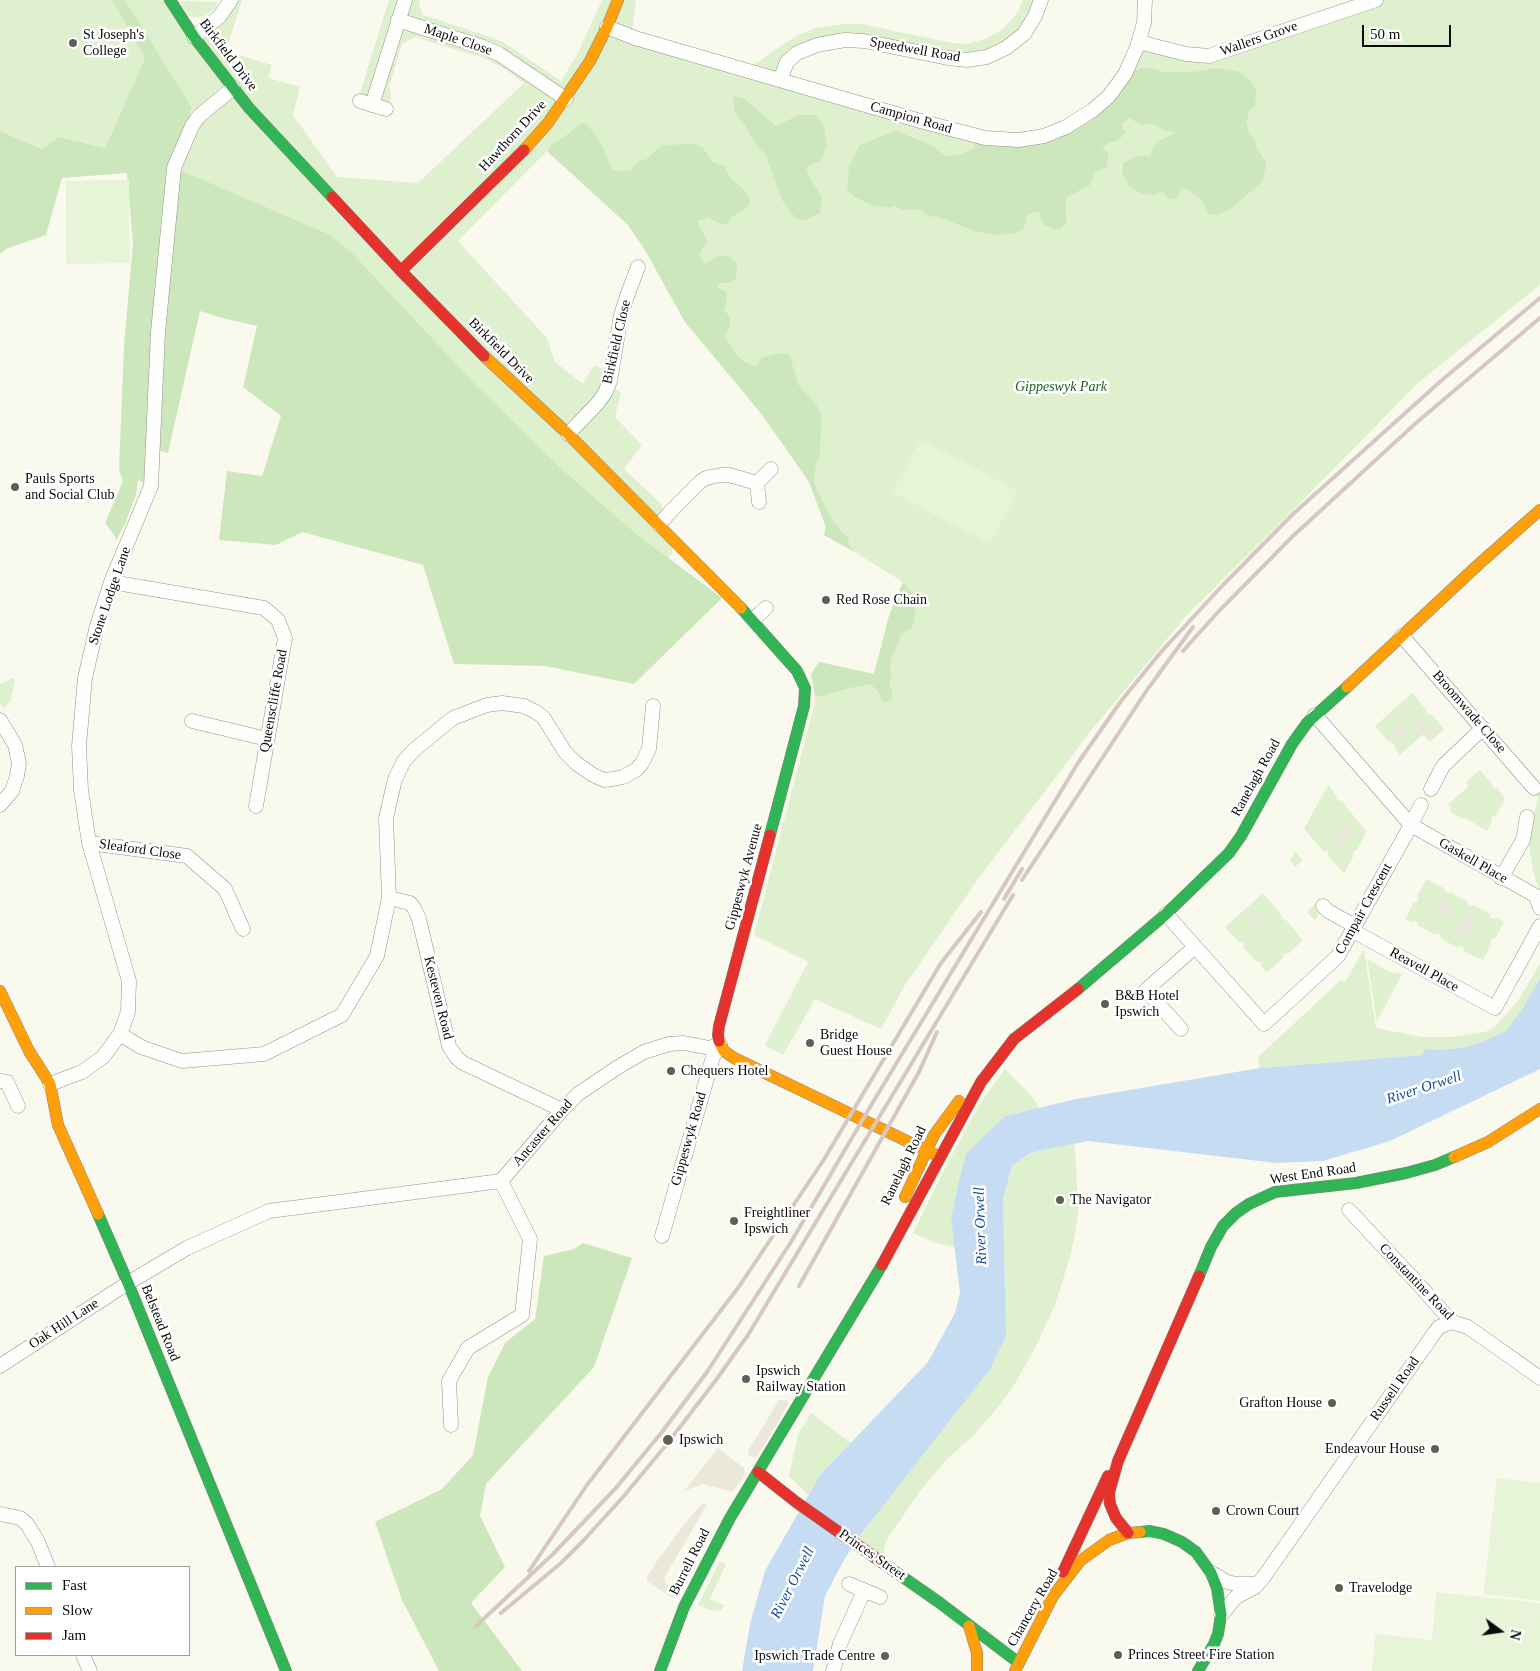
<!DOCTYPE html>
<style>
body{margin:0}
#map{position:relative;width:1540px;height:1671px;overflow:hidden;background:#faf9ee;font-family:Georgia,serif}
canvas{display:block}
.legend{position:absolute;left:15px;top:1566px;width:175px;height:90px;box-sizing:border-box;background:#fff;border:1px solid #9d9d9d;margin:0;padding:6px 9px;list-style:none;font-size:15px;color:#0b0b0b}
.legend li{display:flex;align-items:center;gap:10px;height:25px}
.legend b{width:25px;border:1px solid #9d9d9d}
.north{position:absolute;left:1475px;top:1606px;width:50px;height:50px;-webkit-text-stroke:4px #fff;paint-order:stroke;rotate:104deg;font-size:14px;font-weight:700;line-height:20px;text-align:center;color:#0b0b0b}
.north::after{content:'';display:block;margin:auto;width:18px;height:22px;background:#0b0b0b;clip-path:polygon(50% 0,100% 100%,50% 72%,0 100%)}
.scale{position:absolute;left:1362px;top:25px;width:89px;height:22px;box-sizing:border-box;border:2px solid #0b0b0b;border-top:0;padding-left:6px;font-size:15px;line-height:18px;white-space:nowrap;color:#0b0b0b;-webkit-text-stroke:4px #fff;paint-order:stroke}
</style>
<div id="map">
<canvas width="1540" height="1671"></canvas>
<ul class="legend">
<li><b style="height:6px;background:#30b455"></b>Fast</li>
<li><b style="height:6px;background:#ff9f0a"></b>Slow</li>
<li><b style="height:6px;background:#e5322d"></b>Jam</li>
</ul>
<div class="north">N</div>
<div class="scale">50 m</div>
</div>
<script>
const g = document.querySelector('canvas').getContext('2d');
g.lineJoin = 'round';
function fillPath(path, color) { g.fillStyle = color; g.fill(path, 'evenodd'); }
const shape = rows => new Path2D(rows.map(r => 'M' + r).join(''));
function stroke(path, color, width, dash) { g.strokeStyle = color; g.lineWidth = width; g.lineCap = dash ? 'butt' : 'round'; g.setLineDash(dash || []); g.stroke(path); }
function drawText(font, color, halo, rows, align = 'center') {
  g.font = font + ' Georgia,serif'; g.lineWidth = 5; g.setLineDash([]); g.textBaseline = 'middle'; g.strokeStyle = halo; g.fillStyle = color; for (const [text, x, y, turn = 0] of rows) {
    g.save(); g.translate(x, y); g.rotate((+turn || 0) * Math.PI / 180); g.textAlign = isNaN(turn) ? turn : align; if (halo) g.strokeText(text, 0, 0); g.fillText(text, 0, 0); g.restore();
  }
}
fillPath(shape([
 [0,0,112,0,145,58,105,148,59,137,42,149,0,131],
 [125,0,170,0,194,37,231,0,242,0,226,51,272,65,268,78,300,87,293,115,337,177,418,183,524,83,506,70,486,59,415,37,402,44,389,87,391,96,386,115,356,106,389,0,420,0,419,4,423,15,478,33,503,42,561,81,578,53,602,0,636,0,632,31,752,72,755,64,773,51,798,35,815,28,846,24,861,24,953,43,967,44,985,39,1003,29,1018,12,1023,0,1041,0,1035,16,987,57,864,41,805,49,780,80,1019,140,1093,110,1139,42,1194,56,1376,0,1540,0,1540,285,1418,383,1301,502,1186,616,1090,732,978,879,905,985,881,1029,815,999,783,1055,765,1045,808,962,754,935,815,702,814,688,811,674,819,662,874,674,889,616,903,582,853,551,824,535,826,527,809,482,787,450,759,411,685,322,645,250,628,225,547,151,458,241,547,338,555,362,583,384,594,365,605,370,614,388,621,393,615,417,642,445,624,469,661,504,673,552,668,558,631,530,565,472,472,381,348,250,327,235,174,168,199,116,189,106],
 [179,1,218,2,214,9,206,16,195,17,188,16],
 [12,678,15,680,11,700,3,709,0,702,0,684],
 [1412,693,1427,710,1426,712,1429,715,1431,714,1444,729,1430,742,1423,734,1400,755,1394,747,1395,745,1392,742,1390,743,1375,726],
 [1480,770,1492,784,1492,785,1495,789,1497,788,1505,799,1495,817,1493,816,1491,820,1492,822,1487,831,1465,818,1463,819,1452,813,1449,809,1451,808,1448,804,1469,786,1466,783,1467,781],
 [1328,785,1337,796,1336,798,1340,802,1341,800,1354,816,1354,817,1367,831,1356,851,1355,850,1353,854,1354,855,1344,874,1328,856,1328,853,1326,851,1324,852,1304,829],
 [1540,787,1540,892,1534,875,1528,840],
 [1295,851,1303,860,1295,867,1290,861],
 [1427,879,1445,889,1444,891,1449,894,1450,892,1468,902,1467,904,1472,906,1473,905,1491,914,1490,917,1495,919,1496,917,1504,922,1495,939,1493,938,1491,941,1490,943,1492,944,1483,960,1463,951,1464,948,1460,946,1458,948,1440,938,1441,936,1438,934,1436,933,1435,935,1417,925,1418,923,1414,921,1413,923,1405,919,1414,902,1416,903,1419,898,1417,896],
 [1263,893,1281,914,1281,916,1284,920,1285,919,1303,940,1288,954,1286,953,1283,956,1284,957,1267,973,1261,966,1262,964,1259,961,1257,962,1243,947,1244,945,1242,942,1240,943,1225,927],
 [1316,903,1321,909,1315,921,1307,912],
 [1364,949,1376,1028,1423,1037,1451,1037,1485,1032,1494,1027,1518,1001,1540,964,1540,978,1523,1008,1506,1031,1482,1042,1465,1047,1441,1050,1424,1049,1424,1055,1260,1068,1258,1057,1340,981,1345,982],
 [1367,959,1390,972,1402,974,1377,1022],
 [1005,1069,1030,1094,1039,1108,1005,1116,966,1153,959,1180,951,1218,955,1247,935,1243,913,1233,945,1168,979,1105],
 [1074,1144,1076,1161,1078,1214,1075,1234,1070,1257,1055,1305,1034,1350,1011,1390,999,1406,973,1436,947,1459,920,1491,886,1541,882,1562,852,1547,1006,1336,1003,1199,1012,1166,1030,1153],
 [811,1413,851,1443,820,1475,808,1495,789,1476,798,1434],
 [720,1561,726,1564,710,1599,724,1605,721,1610,713,1611,698,1605]
]), '#def0ce');
fillPath(shape([
 [112,0,125,0,192,108,175,168,328,234,350,251,475,384,565,472,635,533,722,598,634,684,545,666,454,664,423,565,302,532,276,545,219,540,227,471,262,476,281,416,243,387,257,326,218,317,200,311,168,453,152,449,151,486,138,480,136,495,125,524,116,541,115,536,105,523,123,481,119,470,124,345,133,244,127,173,62,178,46,235,6,249,0,254,0,131,42,149,59,137,105,148,145,58],
 [1141,68,1156,69,1163,72,1193,72,1215,68,1238,71,1251,81,1256,91,1255,106,1250,110,1246,122,1250,135,1255,141,1256,148,1266,162,1265,172,1261,183,1228,211,1216,215,1209,214,1200,198,1185,188,1181,190,1178,198,1169,200,1163,192,1152,195,1141,193,1130,187,1122,174,1123,163,1138,156,1145,155,1150,157,1152,148,1161,140,1175,133,1162,129,1152,123,1142,125,1129,118,1121,125,1125,132,1119,140,1109,143,1102,147,1109,155,1107,167,1094,173,1090,185,1067,197,1065,208,1067,222,1060,229,1052,229,1043,224,1039,211,1027,215,1024,229,1015,233,996,235,975,231,936,216,930,217,921,210,902,210,895,206,889,208,875,206,854,197,847,188,849,167,859,146,884,135,896,131,929,144,946,156,957,155,975,149,973,135,985,138,1066,127,1125,74],
 [733,96,743,98,776,126,799,115,816,115,824,127,827,145,821,161,806,167,809,177,822,197,820,213,805,220,797,219,784,204,765,154,757,146,743,122,735,113],
 [582,123,587,124,595,135,603,148,612,169,619,172,624,170,630,171,639,161,647,159,661,145,695,144,703,148,713,162,724,166,731,179,742,188,750,200,748,207,732,217,728,225,718,223,708,217,697,221,707,241,699,255,704,264,720,255,731,257,737,263,736,278,729,283,720,283,717,287,726,292,727,304,724,310,730,317,730,325,725,337,737,355,745,362,757,367,761,358,774,354,789,354,799,386,816,404,821,415,821,424,820,456,816,463,814,484,834,523,848,538,849,544,853,551,824,535,826,527,809,482,787,450,759,411,685,322,645,250,628,225,547,151,552,144,564,137],
 [903,582,913,593,915,615,913,625,911,629,901,634,898,645,891,658,890,668,892,674,889,685,892,690,892,699,888,702,883,701,878,692,871,684,850,688,821,696,815,696,811,674,819,662,874,674,889,616],
 [583,1243,632,1258,594,1367,486,1484,480,1516,505,1567,471,1603,522,1671,439,1671,402,1600,375,1522,442,1489,473,1455,488,1377,505,1343,535,1319,544,1256,574,1249]
]), '#cde7bc');
fillPath(shape([
 [129,180,130,263,66,264,66,181],
 [920,439,1018,491,990,544,892,492],
 [1497,1478,1540,1483,1540,1601,1483,1594],
 [1436,1592,1540,1603,1540,1671,1372,1671,1375,1634,1432,1640]
]), '#e8f4d8');
fillPath(shape([
 [1421,721,1434,736,1429,740,1424,734,1420,737,1413,728],
 [1400,722,1408,732,1401,738,1393,728],
 [1347,824,1355,832,1339,846,1331,838],
 [1441,901,1453,908,1447,918,1435,912],
 [1255,912,1265,923,1259,929,1248,917],
 [1464,914,1476,921,1466,939,1454,932],
 [779,1400,786,1400,789,1403,758,1456,753,1457,748,1455,748,1451],
 [718,1448,744,1468,745,1474,734,1491,732,1492,703,1484,684,1491],
 [703,1503,707,1505,664,1578,666,1584,677,1591,680,1595,677,1598,672,1598,647,1581,647,1577,657,1561,689,1518]
]), '#eae8da');
fillPath(shape([
 [1540,978,1540,1069,1390,1141,1323,1161,1276,1163,1088,1141,1030,1153,1012,1166,1003,1199,1006,1336,990,1369,861,1534,844,1560,825,1596,813,1671,742,1671,750,1624,765,1571,820,1475,928,1362,955,1313,960,1293,951,1218,959,1180,966,1153,1005,1116,1076,1099,1260,1068,1423,1055,1424,1049,1441,1050,1465,1047,1482,1042,1506,1031,1523,1008]
]), '#c6dcf3');
const street = shape([
 [398,20,483,47,499,54,566,99],
 [607,27,635,38,924,122,985,138,1019,140,1044,136,1066,127,1093,110,1109,96,1125,74,1137,47,1144,23,1145,0],
 [194,37,219,17,231,0],
 [1139,42,1186,54,1209,56,1376,0],
 [780,80,787,62,797,53,817,45,845,40,864,41,948,58,967,60,987,57,1006,48,1024,34,1035,16,1041,0],
 [360,101,386,109],
 [372,105,405,0],
 [568,434,597,404,605,393,610,381,621,315,627,296,638,267],
 [759,502,757,483,771,469],
 [659,525,670,512,700,482,706,478,721,475,729,475,757,483],
 [111,582,264,608,278,620,285,638,256,806],
 [753,620,766,608],
 [1402,636,1534,788],
 [0,720,15,745,19,763,17,776,12,791,0,805],
 [192,721,267,739],
 [1431,789,1443,766,1483,728],
 [1421,805,1411,825,1536,896,1540,908],
 [89,843,187,856,225,889,243,929],
 [1501,878,1523,840,1527,817],
 [389,898,410,903,414,908,419,919,449,1046,456,1057,463,1063,562,1110],
 [1323,906,1328,911,1355,926],
 [1166,914,1264,1024,1338,956,1411,825,1315,715],
 [1353,931,1495,1008,1540,926],
 [1181,1029,1146,990,1195,947],
 [120,1034,141,1047,182,1061,264,1054,342,1015,377,956,389,898,386,818,395,779,404,761,414,750,453,718,487,705,502,703,524,706,536,712,543,717,565,752,576,763,593,775,604,780,613,779,623,777,636,770,642,763,649,749,653,706],
 [0,1081,7,1082,18,1106],
 [50,1084,82,1072,103,1057,120,1034,128,1012,129,981,89,843,81,790,79,746,85,678,97,626,111,582,151,486,158,332,174,168,192,126,199,116,233,88],
 [1349,1210,1420,1286,1452,1322,1468,1327,1540,1378],
 [662,1236,713,1057,720,1044],
 [0,1366,128,1283,187,1248,269,1211,501,1181,562,1110,578,1094,618,1067,644,1052,669,1044,684,1043,710,1048,720,1044],
 [451,1425,449,1381,468,1348,522,1315,530,1239,501,1181],
 [0,1514,20,1518,27,1524,38,1542,48,1567],
 [1212,1573,1227,1582,1237,1584,1257,1584],
 [849,1584,880,1597],
 [1221,1615,1236,1597,1255,1587,1263,1578,1435,1332,1439,1327,1452,1322],
 [83,1655,90,1671],
 [833,1671,840,1644,864,1591]
]);
const fast = shape([
 [170,0,194,37,249,108,332,197],
 [741,608,797,671,805,688,804,706,770,835],
 [1078,989,1166,914,1229,853,1241,836,1292,744,1307,723,1347,687],
 [98,1214,128,1283,286,1671],
 [1199,1276,1211,1247,1223,1226,1236,1213,1249,1204,1275,1192,1356,1183,1406,1173,1435,1165,1454,1157],
 [1140,1532,1150,1531,1164,1534,1182,1542,1196,1552,1211,1573,1217,1588,1221,1615,1218,1634,1214,1644,1198,1671],
 [887,1566,940,1603,1019,1663],
 [660,1671,684,1607,730,1518,882,1265]
]);
const slow = shape([
 [524,150,548,123,590,61,607,27,618,0],
 [484,356,568,434,741,608],
 [1347,687,1479,564,1540,510],
 [0,991,29,1051,50,1084,58,1125,98,1214],
 [719,1041,724,1051,734,1058,940,1157],
 [1454,1157,1488,1142,1540,1109],
 [905,1197,934,1135,959,1101],
 [969,1626,977,1653,977,1671],
 [1015,1671,1053,1596,1080,1561,1109,1540,1128,1533,1140,1532]
]);
const jam = shape([
 [332,197,401,271,484,356],
 [401,271,524,150],
 [719,1041,718,1035,719,1026,770,835],
 [882,1265,981,1082,1014,1039,1078,989],
 [758,1472,796,1502,887,1566],
 [1128,1533,1116,1518,1110,1504,1109,1493,1118,1461,1199,1276],
 [1063,1572,1108,1476]
]);
stroke(street, '#93928d', 15);
stroke(fast, '#898984', 12);
stroke(slow, '#898984', 12);
stroke(jam, '#898984', 12);
stroke(street, '#fefefc', 14);
stroke(fast, '#30b455', 11);
stroke(slow, '#ff9f0a', 11);
stroke(jam, '#e5322d', 11);
stroke(shape([
 [1183,651,1219,611,1293,536,1416,423,1540,318],
 [1022,880,1147,690,1193,627],
 [1004,899,1022,869],
 [799,1286,919,1072,937,1032],
 [529,1571,587,1485,738,1288,823,1161,941,963,981,912],
 [501,1613,561,1563,583,1541,623,1497,667,1444,716,1380,748,1335,775,1290,1013,895],
 [476,1626,553,1554,615,1489,662,1432,707,1372,791,1242,873,1102,1078,763,1121,701,1161,652,1222,586,1293,514,1442,380,1540,298]
]), '#d6c7c3', 4);
for (const [x, y, r, color] of [
 [73,43,5,"#5f5e5a"],
 [15,487,5,"#5f5e5a"],
 [826,600,5,"#5f5e5a"],
 [1105,1004,5,"#5f5e5a"],
 [810,1043,5,"#5f5e5a"],
 [671,1071,5,"#5f5e5a"],
 [1060,1200,5,"#5f5e5a"],
 [734,1221,5,"#5f5e5a"],
 [746,1379,5,"#5f5e5a"],
 [1332,1403,5,"#5f5e5a"],
 [668,1440,6,"#5f5e5a"],
 [1435,1449,5,"#5f5e5a"],
 [1216,1511,5,"#5f5e5a"],
 [1339,1588,5,"#5f5e5a"],
 [1118,1655,5,"#5f5e5a"],
 [885,1656,5,"#5f5e5a"]
]) { const dot = new Path2D(); dot.arc(x, y, r, 0, 2 * Math.PI); g.fillStyle = color; g.fill(dot); stroke(dot, '#fff', 2); }
drawText('14px', '#0b0b0b', '#fff', [
 ["St Joseph's",83,35],
 ["College",83,51],
 ["Pauls Sports",25,479],
 ["and Social Club",25,495],
 ["Red Rose Chain",836,600],
 ["B&B Hotel",1115,996],
 ["Ipswich",1115,1012],
 ["Bridge",820,1035],
 ["Guest House",820,1051],
 ["Chequers Hotel",681,1071],
 ["The Navigator",1070,1200],
 ["Freightliner",744,1213],
 ["Ipswich",744,1229],
 ["Ipswich",756,1371],
 ["Railway Station",756,1387],
 ["Grafton House",1322,1403,"right"],
 ["Ipswich",679,1440],
 ["Endeavour House",1425,1449,"right"],
 ["Crown Court",1226,1511],
 ["Travelodge",1349,1588],
 ["Princes Street Fire Station",1128,1655],
 ["Ipswich Trade Centre",875,1656,"right"]
], 'left');
drawText('14px', '#0b0b0b', '#fff', [
 ["Wallers Grove",1259,39,-19],
 ["Maple Close",458,40,19],
 ["Speedwell Road",915,50,10],
 ["Birkfield Drive",228,55,53],
 ["Campion Road",911,118,16],
 ["Hawthorn Drive",513,136,-47],
 ["Birkfield Close",617,342,-77],
 ["Birkfield Drive",501,351,45],
 ["Stone Lodge Lane",110,596,-71],
 ["Queenscliffe Road",274,701,-80],
 ["Broomwade Close",1469,712,49],
 ["Ranelagh Road",1256,778,-61],
 ["Sleaford Close",140,850,8],
 ["Gaskell Place",1473,861,30],
 ["Gippeswyk Avenue",744,877,-75],
 ["Compair Crescent",1364,909,-61],
 ["Reavell Place",1424,970,29],
 ["Kesteven Road",438,998,76],
 ["Ancaster Road",543,1133,-49],
 ["Gippeswyk Road",689,1139,-74],
 ["Ranelagh Road",904,1166,-64],
 ["West End Road",1313,1174,-8],
 ["Constantine Road",1416,1282,46],
 ["Belstead Road",160,1323,68],
 ["Oak Hill Lane",64,1324,-33],
 ["Russell Road",1395,1389,-55],
 ["Princes Street",872,1555,35],
 ["Burrell Road",690,1562,-63],
 ["Chancery Road",1033,1608,-60]
]);
drawText('italic 14px', '#20611d', '#fff', [
 ["Gippeswyk Park",1061,387]
]);
drawText('italic 15px', '#174c9a', '#fff', [
 ["River Orwell",1424,1088,-18],
 ["River Orwell",981,1226,-92],
 ["River Orwell",793,1583,-63]
]);
</script>
